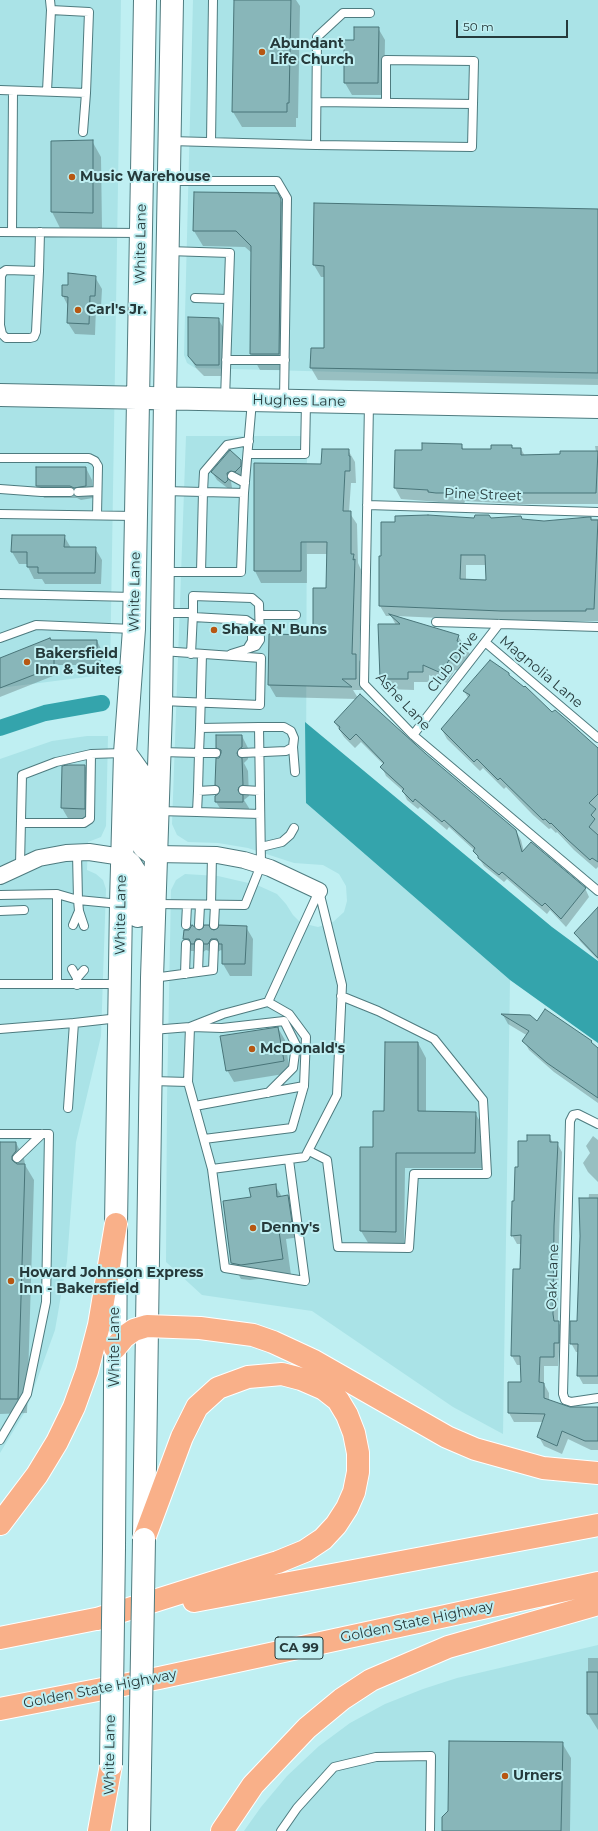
<!DOCTYPE html>
<style>
body{margin:0}
#map{position:relative;width:598px;height:1831px;overflow:hidden;background:#bfeff2;font-family:Montserrat,sans-serif}
canvas{display:block}
.scale{position:absolute;left:456px;top:20px;width:112px;height:18px;box-sizing:border-box;border:2px solid #263a3b;border-top:0;padding-left:5px;font-size:12px;line-height:14px;white-space:nowrap;color:#263a3b;-webkit-text-stroke:3px #bfeff2;paint-order:stroke}
</style>
<div id="map">
<canvas width="598" height="1831"></canvas>
<div class="scale">50 m</div>
</div>
<script>
const g = document.querySelector('canvas').getContext('2d');
g.lineJoin = 'round';
function fillPath(path, color) { g.fillStyle = color; g.fill(path, 'evenodd'); }
const shape = rows => new Path2D(rows.map(r => 'M' + r).join(''));
function stroke(path, color, width, dash) { g.strokeStyle = color; g.lineWidth = width; g.lineCap = dash ? 'butt' : 'round'; g.setLineDash(dash || []); g.stroke(path); }
function drawText(font, color, halo, rows, align = 'center') {
  g.font = font + ' Montserrat,sans-serif'; g.lineWidth = 4; g.setLineDash([]); g.textBaseline = 'middle'; g.strokeStyle = halo; g.fillStyle = color; for (const [text, x, y, turn = 0] of rows) {
    g.save(); g.translate(x, y); g.rotate((+turn || 0) * Math.PI / 180); g.textAlign = isNaN(turn) ? turn : align; if (halo) g.strokeText(text, 0, 0); g.fillText(text, 0, 0); g.restore();
  }
}
fillPath(shape([
 [0,0,121,0,110,674,0,688],
 [193,0,598,0,598,379,195,368,187,363,184,355],
 [186,436,307,436,306,803,510,980,503,1434,453,1407,312,1311,202,1295,166,1262,167,1100,171,890,176,880,185,874,218,876,257,885,277,894,286,904,293,915,301,923,318,927,333,922,344,912,347,901,346,886,339,874,323,865,294,863,248,848,218,843,188,842,177,835,172,824],
 [87,736,108,736,106,826,101,837,88,842,87,870,96,874,103,880,106,889,101,1036,76,1142,67,1261,55,1330,26,1410,0,1453,0,759,52,741],
 [598,1645,598,1831,244,1831,261,1807,287,1776,319,1746,350,1723,385,1704,423,1689,457,1678]
]), '#aae3e7');
fillPath(shape([
 [305,722,552,927,598,961,598,1043,510,980,306,803]
]), '#34a4ac');
fillPath(shape([
 [235,0,296,0,300,6,298,118,296,118,296,127,242,127,233,112],
 [378,28,385,40,384,95,352,95,345,83,355,41],
 [92,141,101,157,102,228,60,228,52,212,52,142],
 [277,194,290,216,288,370,260,370,251,354,252,253,245,247,203,246,194,231],
 [315,204,598,210,598,385,318,380,311,368,324,349,325,277,321,277,314,265],
 [95,277,102,289,101,307,96,307,95,335,75,334,68,323,68,306,63,296,69,286],
 [218,319,225,330,225,376,204,376,196,368,189,356],
 [461,445,464,450,492,450,511,446,513,449,521,449,525,456,561,455,596,452,595,446,598,446,598,504,519,504,465,501,464,504,401,499,395,488,396,451,423,451],
 [348,450,355,462,356,483,351,483,349,512,357,524,358,563,362,572,359,660,363,667,362,690,353,690,358,698,516,831,521,840,524,852,585,888,589,897,566,927,550,910,547,914,507,879,504,882,484,866,474,850,449,827,447,830,420,807,418,809,407,800,403,791,386,776,382,767,384,765,361,742,355,748,344,737,335,723,357,699,276,697,269,685,270,635,314,636,327,589,327,554,307,554,307,583,261,583,255,571,322,465],
 [241,461,245,469,245,474,240,479,236,478,231,481,232,488,230,490,217,480,212,472],
 [86,468,92,480,93,498,81,500,77,498,44,498,37,486],
 [579,518,598,519,598,621,507,621,396,616,458,636,470,654,464,673,455,670,447,683,429,675,429,682,414,682,414,690,387,689,381,679,396,625,391,616,386,616,380,606,474,519,544,522],
 [466,565,486,565,487,582,466,580],
 [13,536,64,536,71,548,95,548,102,560,101,584,45,584,42,579,34,579,28,567,28,564,19,564,12,552],
 [51,641,97,641,101,649,101,665,58,665,58,674,0,697,0,659],
 [508,674,510,677,552,713,598,749,598,867,596,869,574,850,557,832,556,833,551,828,549,829,533,815,506,787,504,789,483,768,480,771,447,739,442,730,469,699,464,691],
 [242,736,248,748,248,759,244,763,248,771,249,796,244,800,249,808,249,814,223,813,216,802,221,792,216,784,221,755,217,747],
 [85,766,92,778,91,820,69,820,62,808,63,767],
 [598,920,598,960,580,941,576,933],
 [246,927,253,939,252,976,230,976,223,964,223,951,221,950,216,953,206,950,199,955,196,951,191,951,184,939,185,931,214,932],
 [503,1015,530,1016,537,1022,591,1042,598,1049,598,1103,554,1072,529,1050,524,1041,528,1036,508,1024],
 [278,1028,285,1040,290,1073,234,1082,227,1070],
 [418,1043,426,1058,426,1112,475,1113,484,1128,484,1168,405,1168,404,1247,370,1246,361,1231,361,1148,374,1148,385,1112],
 [549,1136,553,1143,557,1143,562,1152,559,1236,558,1322,564,1331,563,1352,559,1352,558,1366,544,1366,544,1384,549,1393,549,1401,569,1408,598,1408,598,1450,591,1450,568,1439,562,1454,544,1446,539,1437,543,1422,514,1422,509,1413,522,1383,521,1365,517,1365,512,1356,514,1270,521,1270,522,1244,517,1244,512,1235,519,1168,528,1142],
 [593,1136,598,1140,598,1182,588,1172,583,1163,590,1153,586,1146],
 [0,1143,16,1143,24,1158,25,1165,34,1180,27,1413,0,1414],
 [275,1185,282,1197,288,1196,296,1212,300,1237,286,1239,291,1275,250,1280,241,1279,232,1263,252,1198],
 [589,1194,598,1194,598,1384,583,1384,578,1375,579,1352,576,1352,571,1343,578,1322],
 [588,1658,598,1658,598,1730,588,1714],
 [562,1743,571,1758,570,1831,443,1831]
]), '#0003');
stroke(shape([
 [0,728,45,713,102,703]
]), '#34a4ac', 16);
const building = shape([
 [234,0,291,0,289,103,287,103,287,112,232,112,234,0],
 [354,27,379,27,378,83,344,83,344,40,354,40,354,27],
 [93,140,93,213,51,212,51,141,93,140],
 [194,192,278,193,281,199,279,354,250,354,251,246,236,231,193,231,194,192],
 [314,203,598,209,598,373,310,368,311,348,324,348,324,266,313,265,314,203],
 [68,273,96,276,95,296,90,296,89,324,67,323,68,297,62,296,62,285,68,285,68,273],
 [188,317,219,318,219,365,196,365,188,356,188,317],
 [422,443,462,444,462,449,491,449,491,445,512,445,512,448,521,448,521,455,560,454,560,451,598,451,596,493,478,493,459,491,459,493,436,493,428,492,428,490,394,488,395,450,422,450,422,443],
 [322,449,349,449,349,456,350,456,350,471,345,471,343,511,351,511,351,554,354,554,353,560,355,559,352,654,356,654,356,679,342,679,352,687,268,685,269,634,313,635,313,588,326,588,327,542,301,542,301,571,254,571,254,463,321,464,322,449],
 [230,450,241,460,241,466,235,472,231,471,227,473,228,480,225,483,211,472,230,450],
 [36,467,86,467,86,486,74,488,70,486,36,486,36,467],
 [428,515,474,518,475,515,489,515,491,518,521,516,522,519,544,521,589,517,591,517,591,520,598,520,594,609,586,609,586,611,501,611,379,606,379,556,381,556,381,522,395,522,395,516,428,515],
 [461,555,485,555,486,580,460,579,461,555],
 [12,535,65,535,64,547,96,547,95,573,38,573,38,567,27,567,27,552,11,552,12,535],
 [389,614,459,635,457,641,464,643,458,663,449,660,441,673,423,665,423,672,408,672,408,679,380,679,378,624,400,624,389,614],
 [50,638,51,640,97,640,97,658,54,658,54,667,0,688,0,658,50,638],
 [490,660,509,673,509,675,524,687,525,686,552,712,555,710,569,722,598,748,598,794,589,803,596,809,591,815,595,819,589,827,598,835,598,862,592,858,590,860,568,840,551,823,550,824,545,819,543,820,500,778,498,780,477,759,474,762,441,729,470,695,463,691,490,660],
 [360,694,426,754,516,830,522,852,531,842,586,888,561,919,545,903,542,906,502,872,499,875,478,858,478,856,473,851,475,848,444,820,442,822,415,799,413,802,402,791,404,789,380,767,384,763,356,734,350,740,339,729,340,727,334,722,360,694],
 [216,735,242,735,242,747,239,749,237,753,238,756,242,758,243,785,239,787,238,790,240,794,243,795,243,802,215,802,215,796,218,794,220,790,219,787,215,785,216,758,219,758,221,753,221,750,216,748,216,735],
 [67,765,85,765,85,809,61,808,62,766,67,765],
 [598,907,598,958,574,933,598,907],
 [192,925,199,930,203,928,204,925,209,925,211,929,214,930,218,928,219,925,247,926,245,964,222,964,222,944,219,944,217,939,211,939,208,944,204,944,200,939,196,939,194,944,191,944,189,939,183,939,184,930,189,930,192,925],
 [545,1009,592,1041,591,1042,598,1048,598,1098,547,1063,522,1041,529,1031,501,1014,530,1015,537,1021,545,1009],
 [278,1027,284,1061,226,1071,220,1036,278,1027],
 [385,1042,418,1042,418,1111,476,1112,475,1153,396,1153,396,1232,360,1231,360,1147,373,1147,373,1111,384,1111,385,1042],
 [527,1135,550,1135,550,1142,558,1142,554,1226,553,1314,554,1321,559,1321,559,1343,554,1343,554,1357,540,1357,539,1382,544,1383,544,1398,570,1407,598,1407,598,1441,585,1441,562,1431,557,1446,537,1437,545,1414,508,1413,508,1382,521,1382,520,1356,511,1356,513,1269,520,1269,521,1235,511,1236,512,1201,514,1201,515,1167,518,1167,518,1141,527,1141,527,1135],
 [0,1142,16,1142,16,1151,12,1156,12,1160,17,1164,25,1164,18,1399,0,1399,0,1142],
 [276,1184,277,1197,288,1195,292,1222,278,1224,283,1259,241,1265,231,1263,223,1201,251,1197,249,1188,276,1184],
 [579,1198,598,1198,598,1376,577,1376,578,1344,570,1344,570,1321,577,1321,580,1236,579,1198],
 [587,1672,598,1672,598,1714,587,1714,587,1672],
 [449,1741,563,1742,561,1831,442,1831,442,1817,448,1811,449,1741]
]);
fillPath(building, '#88b6b9');
stroke(building, '#497579', 1);
const lane = shape([
 [0,90,86,93,89,12,51,10,50,0],
 [47,91,51,10],
 [386,103,386,60,474,61,473,104],
 [83,132,86,93],
 [170,141,316,145,317,37,343,13,370,13],
 [211,142,213,0],
 [316,145,472,147,473,104,317,102],
 [170,181,277,181,287,198,284,400],
 [0,232,140,233],
 [12,232,13,91],
 [168,251,230,253,225,399],
 [39,271,6,270,3,272,1,276,0,325,2,334,6,338,30,338,34,337,36,332,39,271,40,232],
 [195,298,228,299],
 [226,360,285,360],
 [369,403,364,684,413,735,598,891],
 [248,454,305,454,306,402],
 [0,458,89,458,95,461,98,466,97,515],
 [232,476,245,483],
 [0,489,41,492,70,492],
 [164,491,203,492,201,572],
 [78,492,97,491],
 [244,493,203,492,204,472,227,445,249,441],
 [367,505,598,512],
 [0,514,135,516],
 [164,572,241,572,244,493,252,401],
 [0,594,134,597],
 [163,613,193,613,193,596,252,598,259,604,260,640,256,646,247,649],
 [260,615,296,615],
 [193,617,246,620,252,624,252,641,247,649,231,654],
 [436,622,598,627],
 [0,638,36,625,133,629],
 [485,642,598,738],
 [162,651,261,658,260,705,162,701],
 [191,654,193,613],
 [200,728,202,654],
 [413,735,499,624],
 [293,747,295,772],
 [242,753,286,751,293,747,294,738,291,731,284,727,259,727],
 [243,790,260,791],
 [198,791,215,790],
 [158,811,197,812,198,791,199,753,161,752],
 [197,812,260,814],
 [21,823,84,823,90,819,91,754],
 [261,847,282,842,290,835,294,828],
 [20,865,22,775,56,762,91,754,124,753],
 [0,895,57,894,78,900,77,853],
 [156,904,245,905,261,865,259,727,200,728,199,753,216,753],
 [211,905,212,855],
 [0,911,24,910],
 [79,911,84,926],
 [73,925,79,911,78,900,120,904],
 [186,925,187,905],
 [199,925,200,905],
 [214,925,215,905],
 [72,969,77,978,77,985],
 [198,972,199,944],
 [185,974,186,944],
 [77,978,84,970],
 [153,978,213,970,214,944],
 [0,984,119,984],
 [57,984,57,894],
 [190,1027,223,1014,268,1002,319,891],
 [192,1027,222,1028,284,1021,296,1045,293,1068,268,1093],
 [0,1029,74,1023],
 [152,1030,190,1027,188,1082],
 [152,1081,188,1082,212,1169,305,1157,337,1095,342,985,319,891],
 [195,1106,304,1086],
 [68,1108,74,1023,119,1018],
 [598,1124,578,1114,573,1115,570,1121,563,1394,565,1400,571,1402,598,1398],
 [0,1134,49,1134,46,1302,27,1394,0,1440],
 [204,1139,292,1128,304,1086,306,1037,289,1014,268,1002],
 [309,1151,327,1160,338,1247,409,1248,414,1174,487,1174,483,1100,434,1039,378,1011,341,996],
 [17,1158,42,1134],
 [212,1169,225,1268,305,1281,289,1160],
 [281,1831,297,1808,334,1767,376,1757,431,1756,430,1831]
]);
const street = shape([
 [155,854,217,855,244,860,270,868,319,891],
 [0,876,39,858,66,853,89,852,122,857]
]);
const secondary = shape([
 [0,395,598,407],
 [125,753,140,774,141,838,144,847,152,853],
 [122,857,130,864,137,875,139,888,138,916],
 [144,1536,152,978,161,708,165,399,172,0],
 [114,1548,116,1224,121,904,125,753,134,629,145,0],
 [139,1831,140,1768]
]);
const highway = shape([
 [115,1348,124,1337,134,1330,147,1326,200,1328,253,1335,273,1342,314,1361,447,1437,475,1449,543,1468,598,1473],
 [0,1524,37,1475,57,1442,74,1407,87,1371,99,1325,116,1224],
 [194,1601,598,1525],
 [97,1619,278,1562,305,1551,323,1539,336,1525,347,1508,354,1492,358,1472,358,1453,354,1433,347,1415,338,1400,324,1389,301,1379,282,1374,248,1377,218,1388,197,1407,182,1437,144,1539],
 [0,1638,111,1616],
 [0,1709,159,1678,598,1583],
 [99,1831,111,1765],
 [222,1831,253,1785,307,1728,342,1699,371,1680,448,1647,598,1604]
]);
stroke(lane, '#4e7b7f', 10);
stroke(street, '#4e7b7f', 18);
stroke(secondary, '#4e7b7f', 24);
stroke(highway, '#fff', 24);
stroke(lane, '#fff', 8);
stroke(street, '#fff', 16);
stroke(secondary, '#fff', 22);
stroke(highway, '#f9b089', 22);
const secondaryBridge = shape([
 [111,1765,114,1548],
 [140,1768,144,1539]
]);
stroke(secondaryBridge, '#4e7b7f', 24, []);
stroke(secondaryBridge, '#fff', 22);
for (const [x, y, r, color] of [
 [262,52,4,"#b75712"],
 [72,177,4,"#b75712"],
 [78,310,4,"#b75712"],
 [214,630,4,"#b75712"],
 [27,662,4,"#b75712"],
 [252,1049,4,"#b75712"],
 [253,1228,4,"#b75712"],
 [11,1281,4,"#b75712"],
 [505,1776,4,"#b75712"]
]) { const dot = new Path2D(); dot.arc(x, y, r, 0, 2 * Math.PI); g.fillStyle = color; g.fill(dot); stroke(dot, '#bfeff2', 1.5); }
for (const [x, y, w] of [
 [299,1648,48]
]) { const box = new Path2D(); box.roundRect(x - w / 2, y - 11, w, 22, 3); g.fillStyle = '#bfeff2'; g.fill(box); stroke(box, '#263a3b', 1); }
drawText('bold 13px', '#263a3b', null, [
 ["CA 99",299,1648]
]);
drawText('bold 14px', '#263a3b', '#bfeff2', [
 ["Abundant",270,44],
 ["Life Church",270,60],
 ["Music Warehouse",80,177],
 ["Carl's Jr.",86,310],
 ["Shake N' Buns",222,630],
 ["Bakersfield",35,654],
 ["Inn & Suites",35,670],
 ["McDonald's",260,1049],
 ["Denny's",261,1228],
 ["Howard Johnson Express",19,1273],
 ["Inn - Bakersfield",19,1289],
 ["Urners",513,1776]
], 'left');
drawText('14px', '#263a3b', '#bfeff2', [
 ["White Lane",141,244,-89],
 ["Hughes Lane",299,401,1],
 ["Pine Street",483,495,2],
 ["White Lane",135,592,-89],
 ["Club Drive",453,662,-52],
 ["Magnolia Lane",541,672,40],
 ["Ashe Lane",403,702,47],
 ["White Lane",121,915,-89],
 ["Oak Lane",553,1277,-88],
 ["White Lane",115,1347,-90],
 ["Golden State Highway",417,1622,-12],
 ["Golden State Highway",100,1689,-11],
 ["White Lane",110,1755,-89]
]);
</script>
